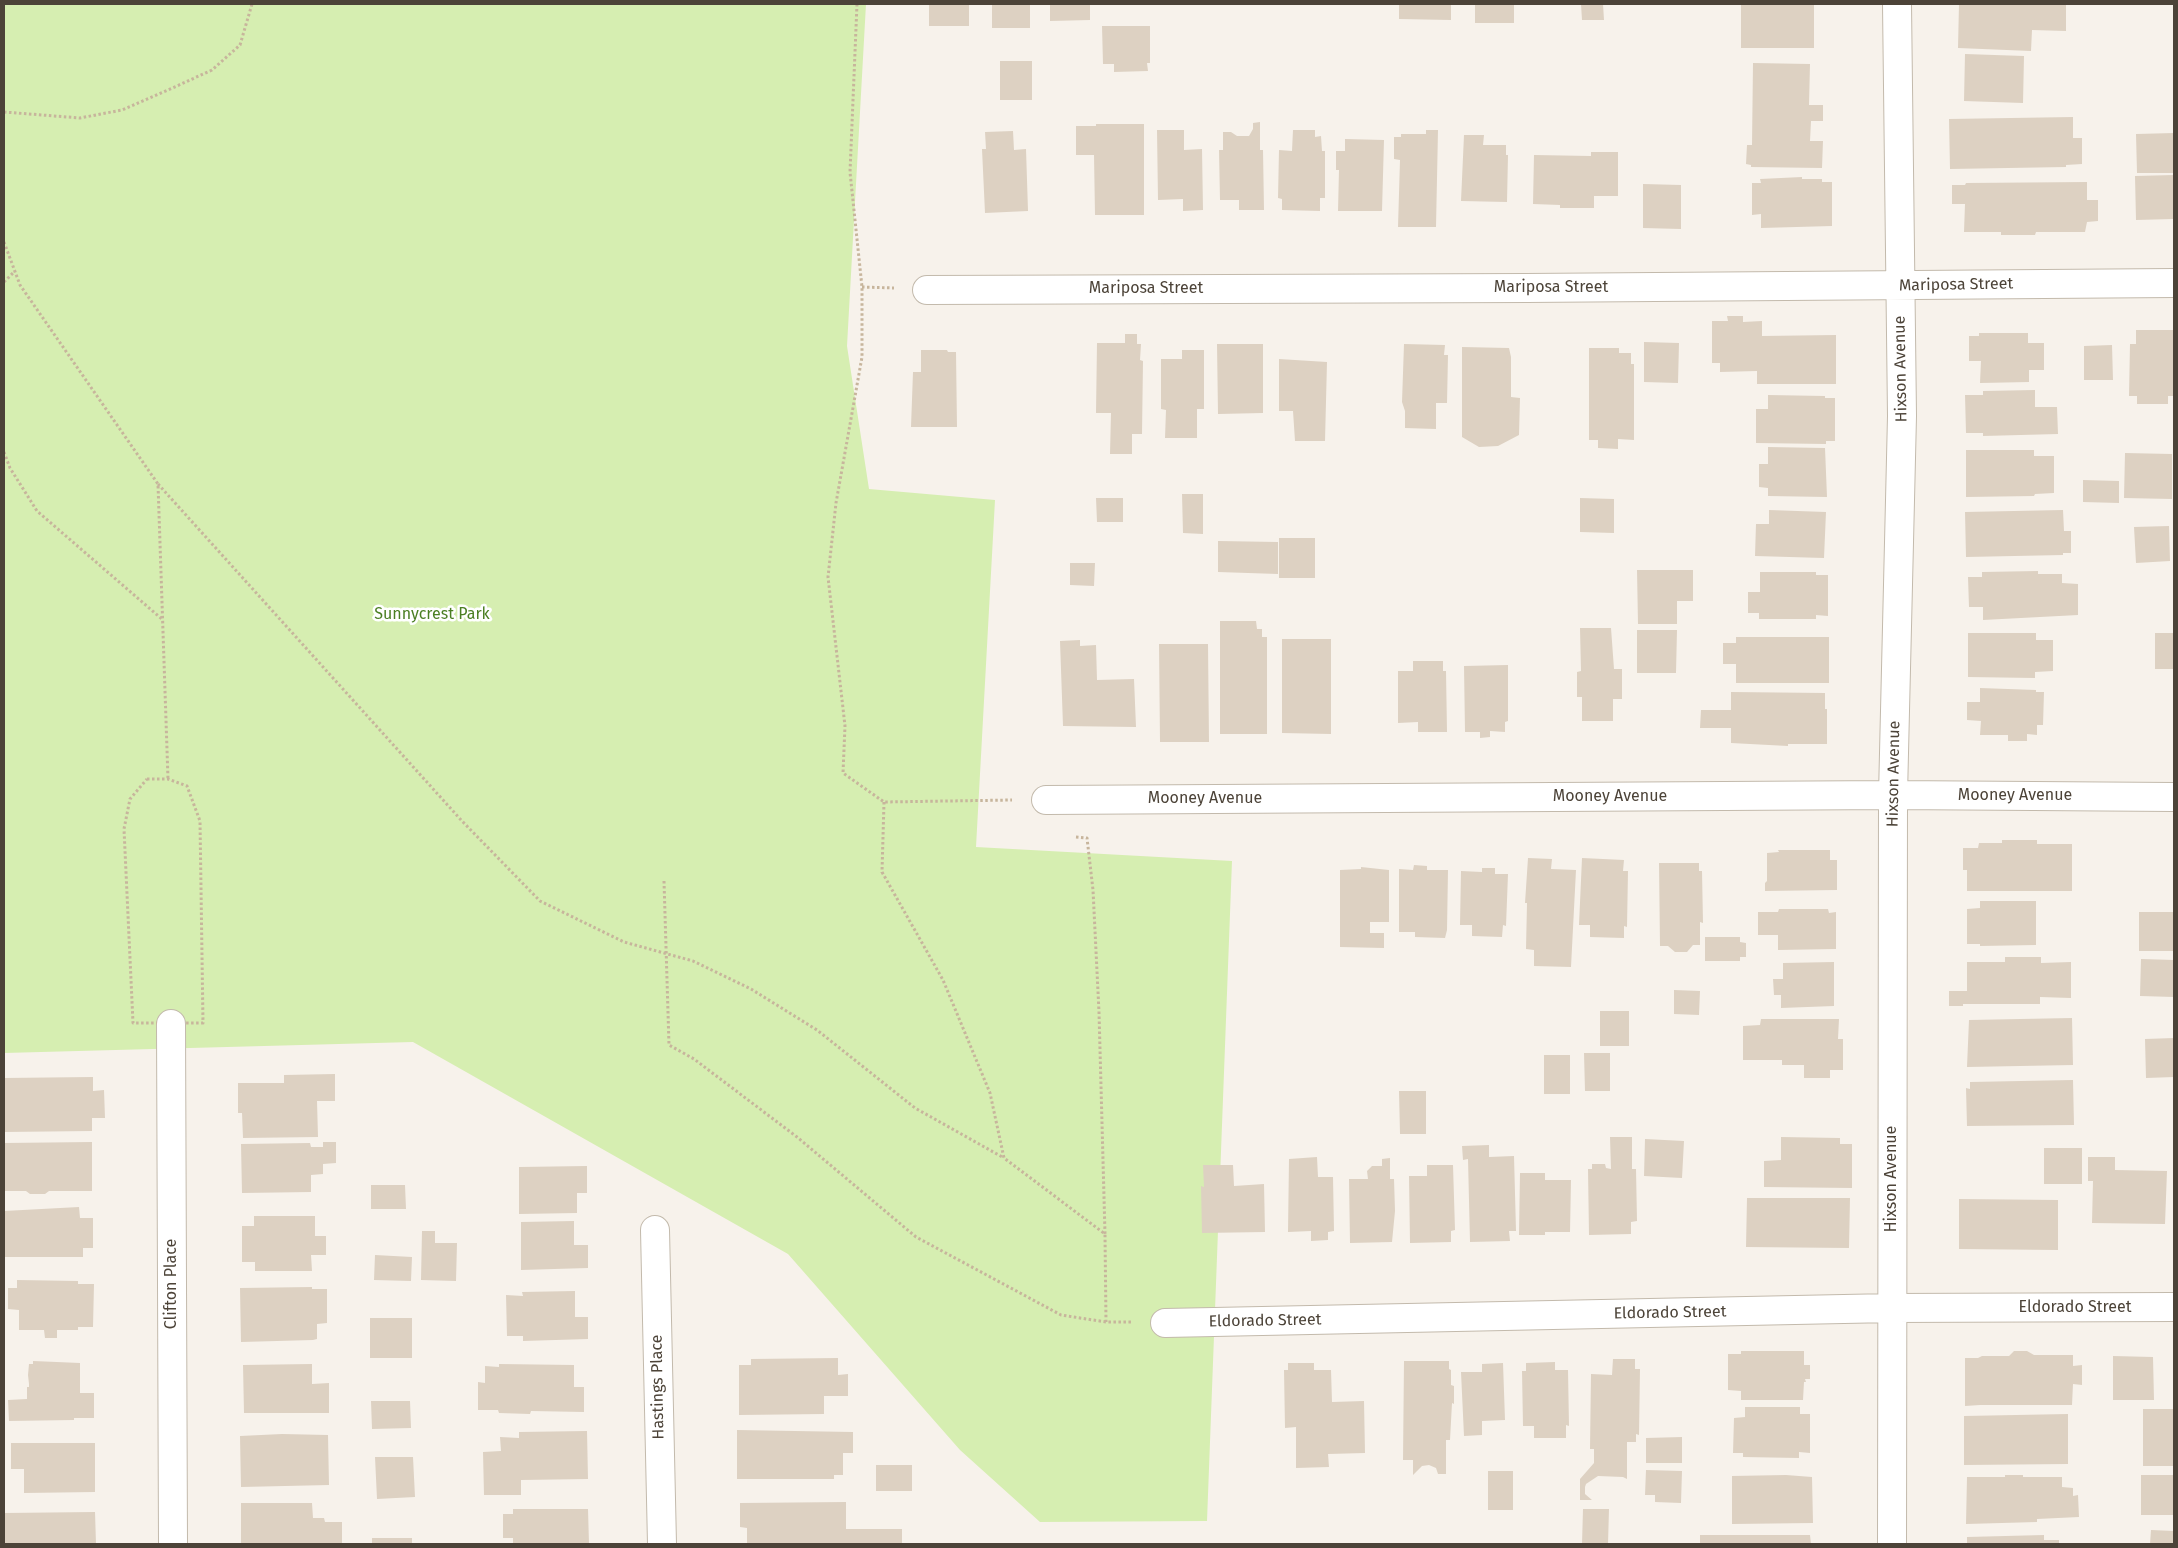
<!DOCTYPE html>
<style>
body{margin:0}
#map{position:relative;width:2178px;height:1548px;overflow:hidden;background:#f7f2eb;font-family:"Fira Sans",sans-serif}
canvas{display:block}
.frame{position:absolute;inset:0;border:5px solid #4c4338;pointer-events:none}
</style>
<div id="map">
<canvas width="2178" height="1548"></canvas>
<div class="frame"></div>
</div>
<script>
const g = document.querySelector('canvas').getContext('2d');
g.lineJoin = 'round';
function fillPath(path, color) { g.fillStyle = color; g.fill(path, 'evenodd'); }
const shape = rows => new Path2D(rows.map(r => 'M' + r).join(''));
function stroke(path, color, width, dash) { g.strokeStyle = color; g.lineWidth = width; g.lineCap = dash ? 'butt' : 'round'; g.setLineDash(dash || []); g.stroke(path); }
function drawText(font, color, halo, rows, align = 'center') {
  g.font = font + ' "Fira Sans",sans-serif'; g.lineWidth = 5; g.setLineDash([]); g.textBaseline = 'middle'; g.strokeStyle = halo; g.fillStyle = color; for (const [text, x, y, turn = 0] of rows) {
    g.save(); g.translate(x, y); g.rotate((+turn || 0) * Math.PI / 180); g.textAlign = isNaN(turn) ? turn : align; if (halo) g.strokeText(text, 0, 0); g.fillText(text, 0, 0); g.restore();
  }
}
fillPath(shape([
 [4,4,866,4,847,346,869,489,995,500,976,847,1232,861,1207,1521,1040,1522,960,1450,788,1254,413,1042,4,1053]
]), '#d6eeb1');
fillPath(shape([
 [929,4,969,4,969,26,929,26],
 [992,4,1030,4,1030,28,992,28],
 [1050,4,1090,4,1090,20,1050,21],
 [1399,4,1451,4,1451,20,1399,19],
 [1475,4,1514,4,1514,23,1475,23],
 [1581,4,1603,4,1604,20,1582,20],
 [1741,4,1814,4,1814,48,1741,48],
 [1959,4,2066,5,2066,31,2032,30,2031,51,1958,48],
 [1102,26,1150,26,1150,63,1147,63,1148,71,1114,72,1114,64,1103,64],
 [1965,54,2024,56,2023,103,1964,101],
 [1000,61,1032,61,1032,100,1000,100],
 [1753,63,1810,64,1809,105,1823,105,1823,121,1811,121,1810,141,1823,141,1822,168,1751,167,1751,165,1746,164,1747,145,1752,145],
 [2073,117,2073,138,2082,138,2082,164,2066,165,2066,167,1950,169,1949,119],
 [1260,122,1260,150,1263,150,1264,210,1239,210,1239,200,1220,200,1219,150,1223,150,1223,132,1231,132,1237,136,1249,136,1253,129,1253,123],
 [1096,124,1144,124,1144,215,1095,215,1094,155,1076,155,1076,126,1096,126],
 [1157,130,1184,130,1184,150,1202,149,1203,210,1183,211,1183,199,1158,200],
 [1293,130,1315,130,1315,137,1321,136,1322,151,1325,151,1325,198,1320,198,1320,211,1282,210,1282,199,1278,198,1279,150,1292,151],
 [1426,130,1438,130,1436,227,1398,227,1400,160,1394,159,1394,137,1401,137,1401,134,1426,134],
 [1013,131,1014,150,1026,149,1028,211,985,213,982,149,986,149,985,132],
 [2174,133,2174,173,2137,173,2136,134],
 [1464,135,1484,135,1483,145,1506,145,1506,155,1508,155,1507,202,1461,201],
 [1345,139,1384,140,1382,211,1338,211,1339,170,1336,170,1336,151,1345,151],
 [1591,152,1618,152,1618,196,1594,196,1594,208,1560,208,1560,205,1533,204,1534,155,1591,156],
 [2174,175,2173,219,2136,220,2135,176],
 [1802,177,1802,179,1822,179,1822,182,1832,182,1832,226,1761,228,1761,214,1752,215,1752,183,1761,183,1760,179],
 [2087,182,2087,200,2098,200,2098,221,2087,222,2085,232,2036,232,2035,235,2001,235,2001,232,1964,232,1965,204,1952,204,1952,185,1965,185,1966,183],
 [1643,184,1681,185,1681,229,1643,228],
 [1727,316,1743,316,1743,322,1762,321,1762,336,1836,335,1836,384,1757,384,1757,371,1720,372,1720,363,1712,363,1712,321,1728,321],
 [2136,330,2174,330,2174,396,2168,396,2168,404,2137,404,2137,396,2129,396,2130,344,2136,344],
 [1979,333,2028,333,2028,343,2044,343,2044,370,2029,370,2029,382,1980,383,1981,361,1969,361,1969,336,1979,336],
 [1125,334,1137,334,1137,344,1141,344,1140,360,1143,361,1142,434,1132,434,1132,454,1110,454,1111,413,1096,413,1097,343,1125,343],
 [1644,342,1679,343,1678,383,1644,382],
 [1217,344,1263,344,1263,413,1218,414],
 [1404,344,1445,345,1444,355,1448,355,1447,403,1436,403,1436,429,1405,428,1405,411,1402,402],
 [2112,345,2113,380,2084,380,2084,346],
 [1462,347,1509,348,1511,357,1511,397,1520,398,1519,435,1498,446,1479,447,1462,437],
 [1589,348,1619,348,1619,353,1631,353,1631,364,1634,364,1634,440,1618,439,1618,449,1598,448,1598,440,1589,440],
 [921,350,947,350,948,352,956,352,957,427,911,427,913,372,921,372],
 [1182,350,1204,350,1204,409,1197,409,1197,438,1165,438,1166,410,1161,409,1161,359,1182,359],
 [1279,359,1327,362,1325,441,1295,441,1293,411,1279,411],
 [2035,390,2035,407,2057,407,2058,434,1983,436,1983,433,1966,433,1965,395,1983,395,1983,391],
 [1768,395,1825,396,1825,398,1835,398,1835,441,1826,441,1826,444,1756,443,1756,409,1768,409],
 [1768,447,1825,448,1827,497,1768,496,1768,488,1759,487,1759,464,1768,464],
 [1966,450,2034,450,2034,456,2054,456,2054,493,2035,494,2034,496,1966,497],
 [2125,453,2172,454,2172,499,2124,498],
 [2083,480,2119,481,2119,503,2083,502],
 [1182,494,1203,494,1203,534,1183,533],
 [1096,498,1123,498,1123,522,1097,522],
 [1580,498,1614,499,1614,533,1580,532],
 [1769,510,1826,512,1824,558,1755,556,1756,524,1769,524],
 [2063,510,2064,531,2071,531,2071,553,2063,553,2063,555,1966,557,1965,512],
 [2169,526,2170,561,2136,563,2134,527],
 [1279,538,1315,538,1315,578,1279,578],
 [1218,541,1278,542,1278,574,1218,572],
 [1070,563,1095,563,1094,586,1070,585],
 [1637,570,1693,570,1693,601,1677,601,1677,624,1638,624],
 [2038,571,2038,574,2062,574,2062,583,2078,584,2078,615,1983,620,1983,607,1969,607,1968,577,1982,577,1982,572],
 [1760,572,1816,572,1816,575,1828,575,1828,616,1816,615,1816,619,1759,619,1759,613,1748,613,1748,592,1760,592],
 [1220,621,1256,621,1257,629,1262,629,1262,637,1267,637,1267,734,1220,734],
 [1580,628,1611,628,1614,669,1622,669,1622,699,1613,699,1613,721,1582,721,1582,697,1577,697,1577,672,1581,671],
 [1637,630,1677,630,1676,673,1637,673],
 [1968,633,2036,633,2036,640,2053,640,2053,671,2035,672,2035,678,1968,677],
 [2155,633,2174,633,2174,669,2155,669],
 [1736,637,1829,637,1829,683,1736,683,1736,664,1723,664,1723,643,1736,643],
 [1282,639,1331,639,1331,734,1282,733],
 [1080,640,1080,646,1096,645,1097,680,1134,679,1136,727,1063,726,1060,641],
 [1159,644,1208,644,1209,742,1160,742],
 [1413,661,1443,661,1443,671,1446,671,1447,732,1418,732,1418,722,1398,723,1398,671,1413,671],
 [1508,665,1508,721,1505,722,1505,732,1490,731,1490,737,1480,738,1480,732,1465,732,1464,666],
 [1980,688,2036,690,2036,692,2044,692,2043,725,2037,725,2037,735,2027,734,2027,741,2008,741,2008,735,1980,735,1981,721,1967,720,1967,702,1980,702],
 [1731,692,1825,693,1825,709,1827,709,1827,744,1788,744,1788,746,1731,743,1731,728,1700,728,1701,710,1731,710],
 [2002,840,2037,840,2037,844,2072,844,2072,891,1967,891,1967,870,1963,870,1963,848,1978,848,1979,843,2002,843],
 [1778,850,1830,850,1830,860,1837,860,1837,890,1765,891,1765,883,1767,881,1767,853,1779,852],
 [1528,858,1552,859,1551,869,1576,870,1571,967,1534,966,1534,950,1526,949,1527,903,1525,903],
 [1582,858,1624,860,1623,871,1628,871,1627,927,1624,926,1624,938,1590,937,1590,925,1579,925],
 [1659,863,1699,863,1699,871,1702,871,1703,923,1700,922,1700,945,1693,945,1687,952,1675,952,1668,946,1660,946],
 [1414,865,1427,866,1427,870,1448,870,1447,930,1445,938,1415,937,1415,932,1399,932,1399,869,1413,870],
 [1361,867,1389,870,1389,922,1370,922,1370,933,1384,933,1384,948,1340,947,1340,870,1361,869],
 [1482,868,1495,868,1495,874,1508,874,1506,926,1503,925,1502,937,1472,936,1472,925,1460,925,1461,871,1482,872],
 [1980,901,2036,901,2036,945,1980,946,1980,944,1967,944,1967,909,1980,908],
 [1779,909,1828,909,1829,913,1836,912,1836,949,1778,950,1778,935,1758,935,1758,912,1778,912],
 [2139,912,2174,912,2174,951,2139,951],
 [1705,937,1740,937,1740,942,1746,943,1746,957,1740,957,1740,961,1705,961],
 [2005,957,2041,957,2041,963,2071,962,2071,998,2040,997,2040,1004,1963,1004,1963,1006,1949,1006,1949,991,1967,991,1967,962,2005,962],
 [2141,959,2174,960,2174,997,2140,996],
 [1834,962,1834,1006,1781,1008,1781,995,1774,995,1773,979,1783,979,1783,963],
 [1674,990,1700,991,1699,1015,1674,1014],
 [1600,1011,1629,1011,1629,1046,1600,1046],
 [2072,1018,2073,1065,1967,1067,1969,1020],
 [1761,1019,1839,1019,1838,1039,1843,1039,1843,1070,1830,1070,1830,1078,1804,1078,1804,1065,1782,1065,1782,1060,1743,1060,1743,1026,1760,1025],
 [2174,1038,2174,1077,2146,1078,2145,1039],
 [1584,1053,1610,1053,1610,1091,1585,1091],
 [1544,1055,1570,1055,1570,1094,1544,1094],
 [335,1074,335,1101,317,1101,318,1137,243,1138,242,1113,238,1113,238,1083,284,1083,284,1075],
 [93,1077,93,1091,104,1090,105,1118,92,1118,92,1131,4,1132,4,1078],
 [2073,1080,2074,1125,1967,1126,1966,1088,1970,1089,1970,1082],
 [1399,1091,1426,1091,1426,1134,1400,1134],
 [1610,1137,1632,1137,1632,1169,1636,1169,1637,1221,1631,1222,1631,1234,1589,1235,1588,1169,1592,1169,1592,1164,1605,1164,1606,1168,1611,1169],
 [1781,1137,1840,1138,1840,1144,1852,1144,1852,1188,1764,1187,1764,1161,1781,1160],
 [1645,1139,1684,1141,1682,1178,1644,1176],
 [92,1142,92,1191,49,1191,45,1194,30,1194,26,1191,4,1191,4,1143],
 [323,1142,336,1142,336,1163,323,1164,323,1174,311,1175,311,1192,242,1193,241,1144,310,1143,311,1147,323,1147],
 [1489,1145,1489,1157,1514,1156,1516,1231,1509,1231,1510,1241,1470,1242,1468,1159,1463,1160,1462,1146],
 [2044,1148,2082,1148,2082,1184,2044,1184],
 [1317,1157,1318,1177,1333,1177,1334,1231,1328,1232,1328,1240,1311,1241,1311,1231,1288,1232,1289,1159],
 [2088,1157,2115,1157,2115,1170,2167,1171,2165,1224,2092,1223,2093,1181,2088,1181],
 [1390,1158,1390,1179,1394,1179,1395,1211,1392,1242,1350,1243,1349,1179,1368,1179,1367,1171,1372,1166,1382,1166,1382,1159],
 [1203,1165,1233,1165,1234,1186,1264,1184,1265,1232,1202,1233,1201,1186,1204,1187],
 [1427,1165,1453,1165,1455,1230,1451,1231,1451,1242,1410,1243,1409,1176,1427,1176],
 [587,1166,587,1193,577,1193,577,1213,519,1214,519,1167],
 [1520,1173,1545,1173,1545,1180,1571,1180,1570,1232,1545,1232,1545,1235,1519,1235],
 [371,1185,405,1185,406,1209,371,1209],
 [1747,1198,1850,1198,1849,1248,1746,1247],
 [1959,1199,2058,1200,2058,1250,1959,1249],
 [79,1207,80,1218,93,1218,93,1248,83,1248,83,1257,5,1257,4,1211],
 [254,1216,315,1216,315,1236,326,1236,326,1255,311,1255,312,1271,255,1271,255,1262,242,1262,242,1226,254,1226],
 [574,1221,574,1245,588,1245,588,1268,521,1270,521,1222],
 [422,1231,435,1231,435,1243,457,1243,456,1281,421,1280],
 [375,1255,412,1257,411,1281,374,1280],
 [17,1280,78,1281,78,1284,94,1284,93,1327,78,1327,78,1330,57,1330,57,1338,45,1338,44,1330,19,1330,19,1310,8,1309,8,1288,17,1288],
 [312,1287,312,1289,327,1289,327,1323,317,1324,317,1339,313,1340,241,1342,240,1288],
 [575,1291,575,1317,588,1317,588,1339,523,1341,523,1336,507,1336,506,1295,523,1296,522,1292],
 [370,1318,412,1318,412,1358,370,1358],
 [1741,1351,1804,1351,1804,1365,1810,1365,1810,1379,1805,1379,1806,1382,1804,1382,1803,1400,1741,1400,1741,1391,1728,1390,1728,1354,1741,1354],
 [2014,1351,2027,1351,2034,1355,2073,1355,2073,1366,2082,1365,2082,1385,2073,1384,2072,1405,1980,1405,1965,1406,1965,1358,1978,1358,1982,1356,2009,1356],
 [2113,1356,2153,1357,2154,1400,2113,1400],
 [838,1358,838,1375,848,1374,848,1396,824,1396,824,1414,739,1415,739,1365,751,1365,751,1359],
 [1613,1359,1635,1359,1635,1369,1640,1369,1639,1435,1636,1434,1636,1442,1627,1442,1627,1479,1623,1477,1598,1476,1586,1484,1585,1487,1585,1494,1592,1500,1580,1500,1580,1479,1594,1463,1594,1449,1590,1449,1591,1374,1612,1375],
 [33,1361,80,1363,80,1393,94,1393,94,1418,74,1418,74,1420,9,1421,8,1400,27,1399,27,1387,29,1387,29,1384,28,1375,29,1364,33,1364],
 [1404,1361,1449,1361,1449,1369,1451,1370,1451,1385,1454,1386,1454,1404,1452,1403,1450,1440,1446,1440,1446,1474,1438,1474,1436,1468,1429,1465,1422,1466,1413,1475,1413,1460,1403,1460],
 [1555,1362,1555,1370,1568,1370,1569,1426,1566,1425,1566,1438,1534,1438,1534,1426,1523,1426,1522,1371,1526,1371,1526,1363],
 [1288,1363,1314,1363,1314,1370,1331,1370,1332,1402,1364,1401,1365,1453,1328,1454,1329,1467,1296,1468,1296,1427,1285,1428,1284,1370,1288,1370],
 [1503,1363,1505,1420,1482,1421,1482,1435,1464,1436,1461,1372,1482,1372,1482,1364],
 [312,1364,312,1384,329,1383,329,1413,244,1413,243,1365],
 [499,1364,574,1365,574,1387,584,1387,584,1412,531,1411,530,1414,499,1413,498,1410,478,1410,478,1382,485,1383,485,1366,499,1367],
 [371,1401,410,1401,411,1428,372,1429],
 [1745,1407,1800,1407,1800,1414,1810,1414,1810,1453,1799,1452,1799,1458,1743,1457,1743,1453,1733,1453,1734,1418,1745,1417],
 [2143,1409,2174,1409,2174,1466,2143,1466],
 [2068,1414,2068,1464,1964,1465,1964,1416],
 [737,1430,853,1432,853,1453,843,1453,843,1475,834,1475,834,1479,737,1479],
 [587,1431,588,1479,521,1480,521,1495,484,1495,483,1452,501,1451,500,1437,519,1438,519,1432],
 [282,1434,328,1435,329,1485,241,1487,240,1436],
 [1682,1437,1682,1463,1646,1463,1646,1438],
 [11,1443,95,1443,95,1492,24,1493,24,1469,11,1469],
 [375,1457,413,1457,415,1497,377,1499],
 [876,1465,912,1465,912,1491,876,1491],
 [1646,1470,1682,1471,1681,1503,1655,1502,1655,1495,1645,1495],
 [1488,1471,1513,1471,1513,1510,1488,1510],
 [1786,1475,1812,1477,1813,1523,1732,1524,1732,1476],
 [2005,1475,2023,1475,2023,1477,2062,1477,2062,1487,2073,1488,2073,1496,2078,1495,2079,1517,2037,1519,2037,1522,1966,1524,1967,1477,2005,1477],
 [2141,1475,2174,1475,2174,1515,2141,1515],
 [846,1502,846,1529,902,1529,902,1544,747,1544,747,1528,740,1527,740,1503],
 [241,1503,312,1503,313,1518,324,1518,325,1522,342,1522,342,1544,241,1544],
 [513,1509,588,1509,589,1544,513,1544,513,1538,503,1538,503,1514,513,1514],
 [1583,1509,1609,1509,1608,1544,1582,1544],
 [95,1512,96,1544,4,1544,4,1513],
 [2151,1530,2174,1531,2174,1544,2150,1544],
 [1700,1535,1810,1535,1811,1544,1700,1544],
 [2044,1535,2044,1540,2059,1540,2059,1544,1967,1544,1967,1537],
 [372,1538,412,1538,412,1544,372,1544]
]), '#ddd1c2');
const minor = shape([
 [927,290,1526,288,2174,283],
 [1046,800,1893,795,2174,797],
 [171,1024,173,1544],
 [655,1230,662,1544],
 [1165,1323,1892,1308,2174,1307],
 [1892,1544,1893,795,1902,416,1897,4]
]);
stroke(minor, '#c3baac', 30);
stroke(shape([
 [857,4,850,172,862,287,862,357,836,503,828,577,845,726,843,773,884,802,1012,800],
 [4,112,80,118,122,110,168,90,212,70,240,45,252,4],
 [4,242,20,285,158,484,168,779],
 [4,282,15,271],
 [862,287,894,288],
 [4,452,10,468,37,511,163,620],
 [158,484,462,821,540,901,624,942,693,961,751,989,817,1030,915,1108,1004,1158],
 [147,779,168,779,187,786,200,821,203,1023,133,1023,124,829,130,799,147,779],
 [884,802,882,872,943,980,990,1093,1004,1158,1105,1234,1106,1322],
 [1076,837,1087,838,1093,890,1099,1012,1105,1234],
 [664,881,669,1045,694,1059,797,1137,916,1237,1061,1315,1106,1322,1132,1322]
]), '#c7b59c', 3, [2.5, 2.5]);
stroke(minor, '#fff', 28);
drawText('16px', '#4c4338', '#fff', [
 ["Mariposa Street",1956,285,-1],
 ["Mariposa Street",1551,288],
 ["Mariposa Street",1146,289],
 ["Hixson Avenue",1901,369,-91],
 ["Hixson Avenue",1894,774,-89],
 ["Mooney Avenue",2015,796],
 ["Mooney Avenue",1610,797],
 ["Mooney Avenue",1205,799],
 ["Hixson Avenue",1892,1179,-90],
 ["Clifton Place",172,1284,-90],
 ["Eldorado Street",2075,1308],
 ["Eldorado Street",1670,1313,-1],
 ["Eldorado Street",1265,1321,-1],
 ["Hastings Place",658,1387,-91]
]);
drawText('16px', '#4b7f23', '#fff', [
 ["Sunnycrest Park",432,615]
]);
</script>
